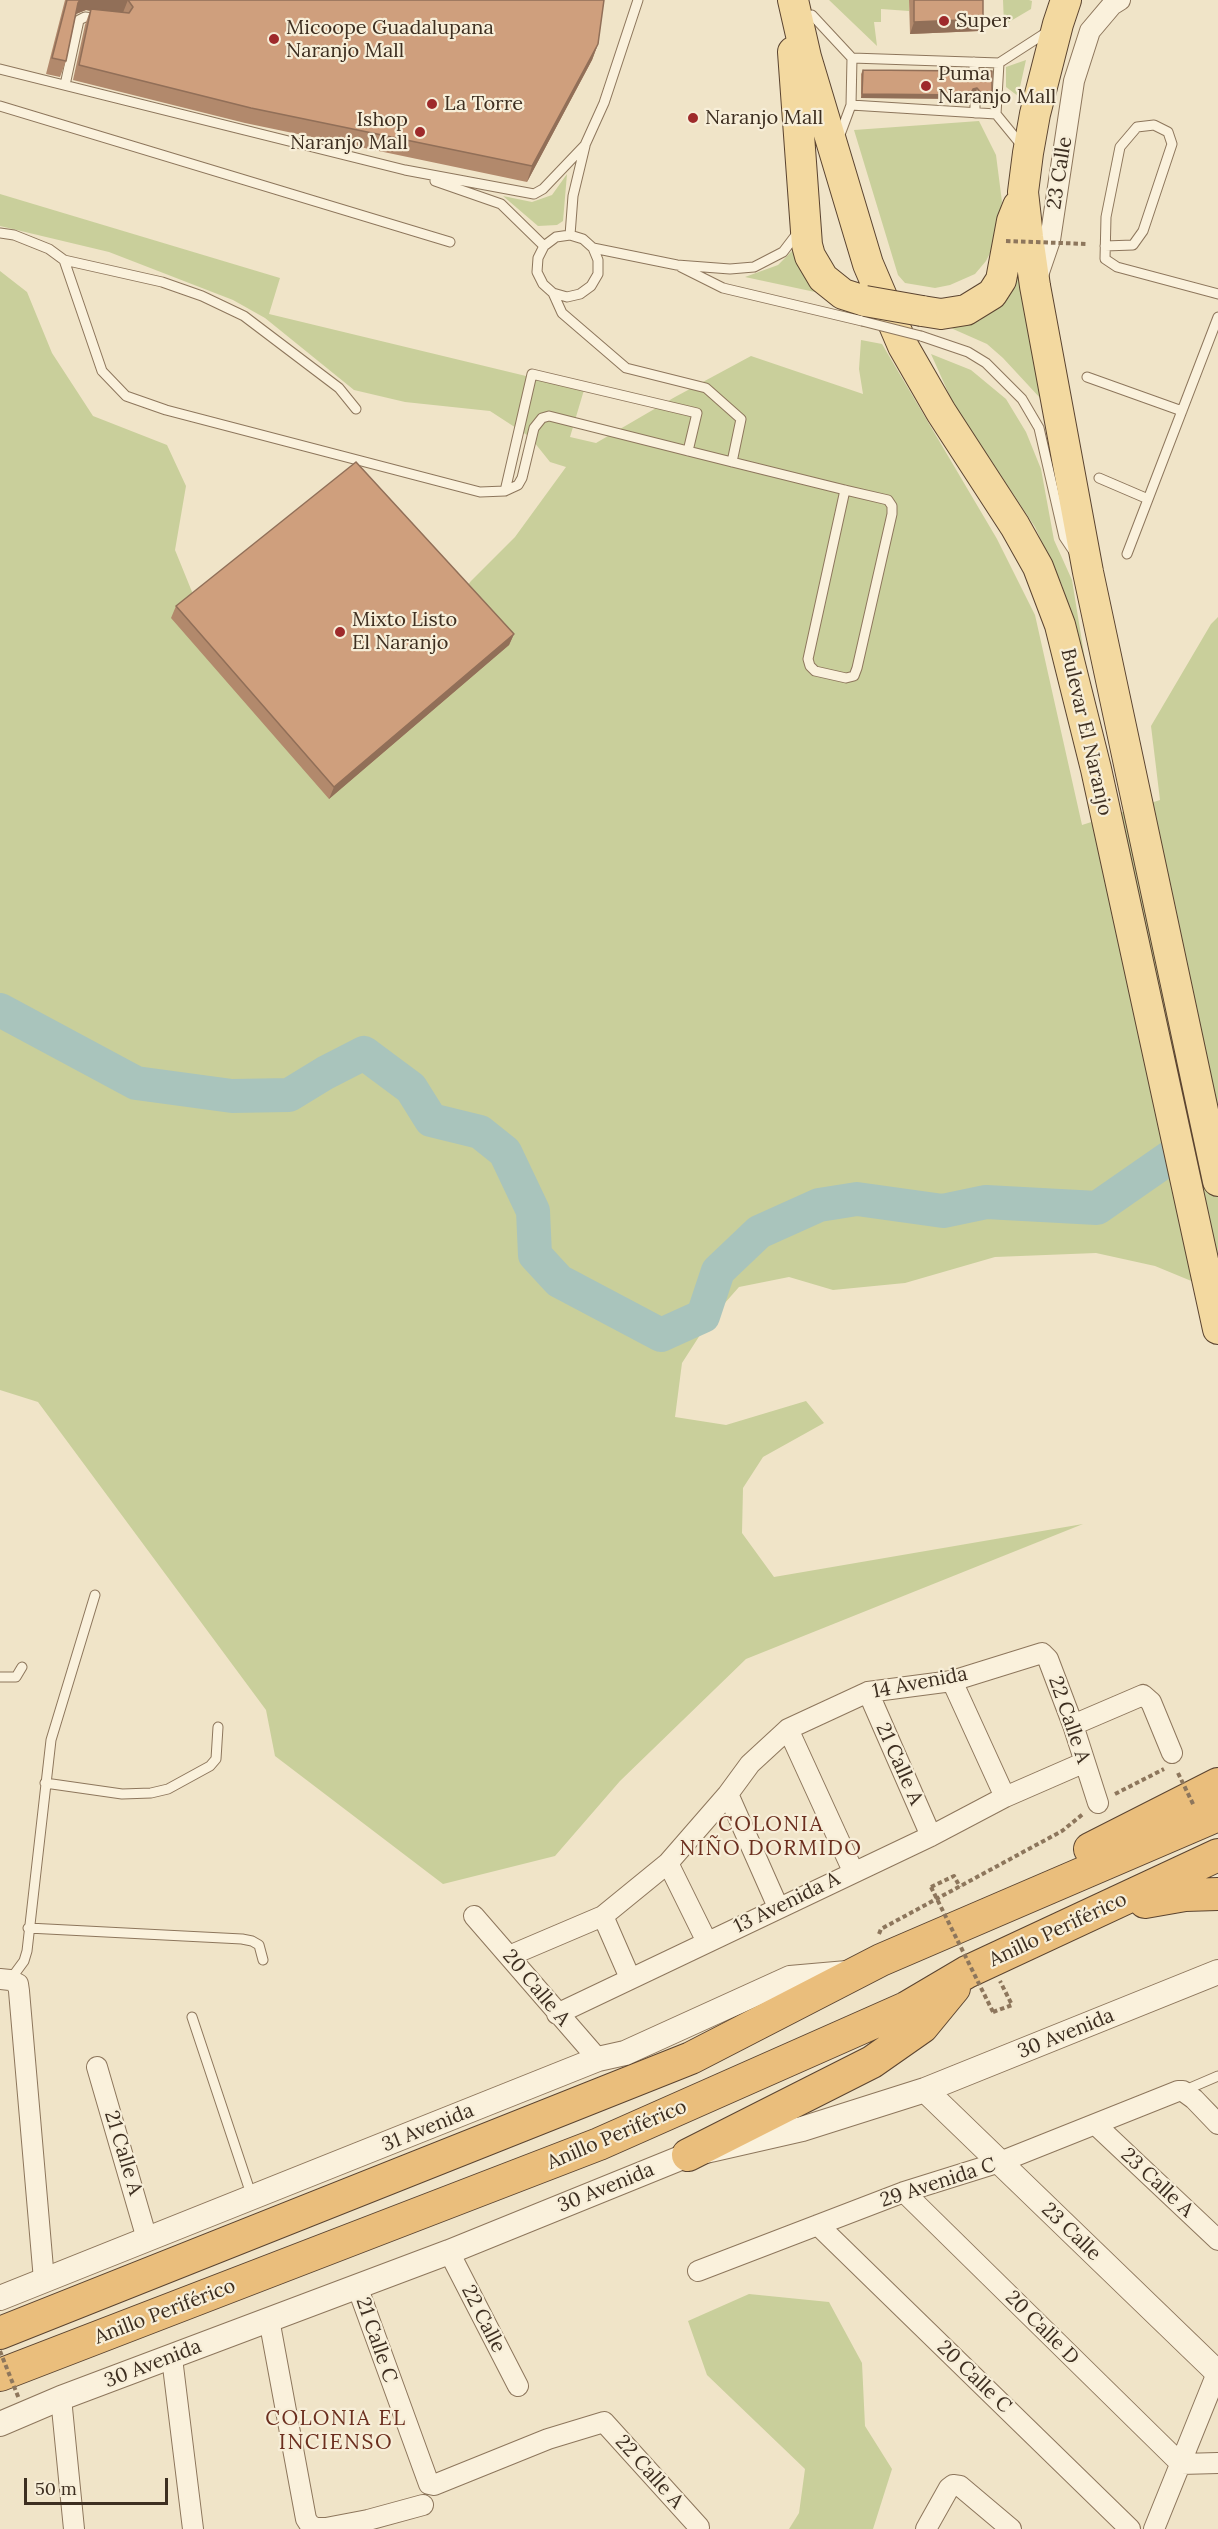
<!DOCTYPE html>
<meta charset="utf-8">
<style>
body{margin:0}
#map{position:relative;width:1218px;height:2529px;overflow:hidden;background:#f0e4c8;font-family:Lora,serif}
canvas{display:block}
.scale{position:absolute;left:24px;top:2478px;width:144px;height:27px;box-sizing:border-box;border:3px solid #3d2e20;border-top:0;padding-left:8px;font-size:18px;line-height:21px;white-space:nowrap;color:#3d2e20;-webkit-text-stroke:4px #f7eed8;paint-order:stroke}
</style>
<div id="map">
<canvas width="1218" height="2529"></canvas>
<div class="scale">50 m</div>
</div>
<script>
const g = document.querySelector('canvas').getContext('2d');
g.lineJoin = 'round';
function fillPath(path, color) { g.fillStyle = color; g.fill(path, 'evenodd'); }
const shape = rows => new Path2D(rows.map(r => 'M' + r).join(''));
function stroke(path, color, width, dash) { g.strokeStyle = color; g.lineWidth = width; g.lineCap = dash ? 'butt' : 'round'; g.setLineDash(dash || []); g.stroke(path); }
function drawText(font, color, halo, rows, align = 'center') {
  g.font = font + ' Lora,serif'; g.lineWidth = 4.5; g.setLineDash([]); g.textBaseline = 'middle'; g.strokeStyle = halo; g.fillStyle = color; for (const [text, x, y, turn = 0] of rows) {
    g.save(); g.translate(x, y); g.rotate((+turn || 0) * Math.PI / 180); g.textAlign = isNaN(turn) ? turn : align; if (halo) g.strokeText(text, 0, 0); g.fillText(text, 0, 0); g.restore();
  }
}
fillPath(shape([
 [829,0,909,0,909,11,881,9,881,22,874,22,877,46],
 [1003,0,1029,0,1032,1,1031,9,1004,25],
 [1026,60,1018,96,1006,87,1006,67],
 [979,121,996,155,1002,202,992,249,986,261,975,274,950,285,935,288,905,283,898,275,854,130],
 [567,174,563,221,557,225,538,226,503,196,532,202,552,195],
 [0,194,280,278,269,314,584,390,570,437,596,443,675,397,751,356,863,394,859,369,861,340,882,344,997,539,1035,615,1082,825,1160,800,1151,726,1211,624,1218,617,1218,1292,1155,1266,1096,1253,995,1257,905,1283,833,1290,789,1277,739,1287,709,1321,682,1363,675,1417,726,1425,806,1401,824,1423,763,1457,743,1488,742,1533,774,1577,1083,1524,746,1659,620,1781,555,1856,443,1884,275,1756,266,1710,38,1402,0,1390,0,271,27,292,52,353,93,416,167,445,186,486,175,550,199,609,415,650,471,581,515,537,566,467,550,462,530,437,490,411,405,402,354,390,265,318,233,300,109,252,0,226],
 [794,249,843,298,745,277,778,265],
 [1019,261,1041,399,1003,358,987,344,944,325,979,321,993,311],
 [931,354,971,370,1006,399,1026,432,1041,469,1054,540,1072,580,1086,666,1062,585,1035,527,952,401],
 [749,2294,829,2302,862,2363,865,2426,892,2469,873,2529,789,2529,799,2513,805,2469,707,2375,688,2321]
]), '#c9cf9b');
stroke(shape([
 [0,1010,136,1083,232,1096,289,1095,325,1073,364,1053,411,1088,431,1120,480,1132,505,1152,533,1211,535,1255,559,1281,661,1335,703,1316,718,1271,759,1232,819,1205,857,1199,943,1211,986,1202,1097,1208,1205,1133]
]), '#a9c4bc', 34);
const service = shape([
 [812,15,852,58,851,105,841,132],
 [852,58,999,63],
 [974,62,974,75],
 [0,69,405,170,534,194,543,189,585,145,604,103,638,0],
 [65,85,79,20,85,17,99,19],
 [975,99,975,113],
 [851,105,996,114],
 [0,106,450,242],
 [1023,147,996,114,999,63,1047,32],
 [435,181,501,204,544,246],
 [0,233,14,235,49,249,64,260,102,371,126,396,166,410,480,492,505,491,518,485,522,478,534,428,542,418,549,416,688,451,732,462,845,490,888,500,892,506,892,514,857,668,854,676,846,678,815,671,810,666,808,659,845,490],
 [570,235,573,196,585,146],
 [1105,246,1133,245,1143,231,1172,144,1168,132,1154,125,1137,127,1120,147,1106,217,1105,259,1117,267,1218,294],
 [593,248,677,265,730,269,754,267,783,252,799,231],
 [64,260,162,282,202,296,244,316,339,388,356,409],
 [681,267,723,288,862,321],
 [553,293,567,297,580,294,591,286,598,274,598,260,593,248,583,239,570,235,556,237,544,246,538,258,537,272,543,284,553,293,562,313,626,368,706,388,741,419,732,462],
 [921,336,968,352,986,363,1022,399,1039,428,1064,537,1074,552],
 [1087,377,1182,411],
 [1099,478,1148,499],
 [505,491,532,374,697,413,688,451],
 [1127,554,1218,317],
 [0,1677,16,1677,22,1667],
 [45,1783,122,1794,151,1793,168,1789,210,1766,216,1759,218,1727],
 [28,1928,242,1939,252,1941,259,1945,263,1960],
 [10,1980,24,1961,27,1951,51,1740,95,1595],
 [192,2017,252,2197],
 [1183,2091,1218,2076]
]);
const minor = shape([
 [1037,278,1050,240,1074,81,1090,31,1112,5,1120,0],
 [952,1681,1005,1797],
 [868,1692,931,1836],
 [1073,1725,1143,1695,1151,1702,1172,1753],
 [788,1729,853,1871],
 [728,1794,778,1907],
 [668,1863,707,1942],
 [474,1916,598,2059],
 [603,1916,630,1978],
 [509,1956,603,1916,668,1863,728,1794,750,1764,788,1729,868,1692,952,1681,1042,1653,1048,1659,1073,1725,1098,1803],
 [0,1979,10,1980,18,1984,19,1991,44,2280],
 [557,2014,931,1836,1005,1797,1083,1763],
 [97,2067,147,2239],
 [1096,2125,1218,2240],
 [904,2192,1181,2464,1218,2463],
 [818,2225,1130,2529],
 [449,2252,518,2386],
 [698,2271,904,2192,1000,2162,1178,2091,1183,2091,1194,2099,1218,2124],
 [357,2286,429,2484,434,2485,548,2439,604,2422,699,2527],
 [269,2319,306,2519,310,2525,316,2528,326,2528,368,2520,423,2505],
 [172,2358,193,2529],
 [61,2398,74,2529],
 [926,2529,949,2488,953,2485,960,2486,1011,2529],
 [1154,2529,1217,2373]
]);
const tertiary = shape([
 [925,2090,1218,2373],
 [0,2298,598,2059,625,2053,790,1978,847,1973],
 [0,2424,61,2398,449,2252,688,2155,802,2129,925,2090,1218,1972]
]);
const primary = shape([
 [793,0,806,57,868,264,903,346,941,412,1015,526,1038,567,1060,625,1096,769,1218,1329],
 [1066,0,1058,24,1035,114,1028,153,1023,192,1028,237,1035,286,1088,572,1218,1181],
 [793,52,807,245,810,256,823,278,843,294,865,301],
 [922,311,941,314,966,310,992,294,1001,280,1012,221,1018,206]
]);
const trunk = shape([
 [1090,1849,1218,1784],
 [1145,1902,1185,1895,1218,1894],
 [688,2155,872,2062,922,2027,954,1988],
 [0,2333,691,2058,881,1960,1218,1815],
 [0,2375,599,2144,906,2008,967,1972,1218,1855]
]);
stroke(service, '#8d765c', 11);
stroke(minor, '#8d765c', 22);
stroke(tertiary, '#8d765c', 26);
stroke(primary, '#5b4430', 32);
stroke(trunk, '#5b4430', 34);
stroke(shape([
 [1115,1794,1164,1769],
 [931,1887,954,1876,960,1887],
 [879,1934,881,1929,1062,1831,1083,1814],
 [993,2012,1012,2005,1000,1981]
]), '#8d765c', 4, [4.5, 3]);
stroke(service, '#faf1dc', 9);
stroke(minor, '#faf1dc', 20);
stroke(tertiary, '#faf1dc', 24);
stroke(primary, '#f3d9a0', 30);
stroke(trunk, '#eabe7c', 32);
const serviceBridge = shape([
 [862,321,921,336]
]);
const primaryBridge = shape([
 [865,301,922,311]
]);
stroke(serviceBridge, '#8d765c', 11, []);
stroke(primaryBridge, '#5b4430', 32, []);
stroke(shape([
 [1006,241,1088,244],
 [1178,1773,1194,1806],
 [931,1887,993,2012],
 [0,2351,19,2399]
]), '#8d765c', 4, [4.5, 3]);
stroke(serviceBridge, '#faf1dc', 9);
stroke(primaryBridge, '#f3d9a0', 30);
fillPath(shape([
 [65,0,604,0,598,44,592,60,527,182,245,123,73,80,85,25,90,11,86,10,76,14,66,61,60,77,46,74],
 [909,0,983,0,979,31,910,34],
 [863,70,970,75,975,78,990,99,982,99,976,92,971,94,968,99,861,98,861,74],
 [176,606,514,634,509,645,329,799,171,618]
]), '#b2896c');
fillPath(shape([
 [80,0,128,0,122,15,86,10,76,14,78,3],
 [983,19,979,31,910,34,914,22],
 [598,44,592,60,527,182,532,166],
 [977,88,976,92,971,94,968,99,861,98,862,94,973,89],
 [983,95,992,95,990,99,982,99],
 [514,634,509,645,329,799,334,787]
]), '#916f58');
const building = shape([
 [67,0,80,0,78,3,66,61,52,58,67,0],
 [128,0,604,0,598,44,532,166,251,108,79,65,91,9,129,13,133,7,128,0],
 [914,0,983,0,983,19,914,22,914,0],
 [863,70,969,71,970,75,975,78,979,76,982,71,992,71,992,95,983,95,977,88,973,89,970,95,862,94,863,70],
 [356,462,514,634,334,787,176,606,356,462]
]);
fillPath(building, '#cf9f7d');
stroke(building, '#916f58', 1.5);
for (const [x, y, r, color] of [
 [944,21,6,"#9e2a2b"],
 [274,39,6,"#9e2a2b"],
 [926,86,6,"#9e2a2b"],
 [432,104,6,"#9e2a2b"],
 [693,118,6,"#9e2a2b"],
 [420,132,6,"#9e2a2b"],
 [340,632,6,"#9e2a2b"]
]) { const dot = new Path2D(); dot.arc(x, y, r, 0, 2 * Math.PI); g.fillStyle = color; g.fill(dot); stroke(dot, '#f7eed8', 2); }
drawText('20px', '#3d2e20', '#f7eed8', [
 ["Super",956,21],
 ["Micoope Guadalupana",286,28],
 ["Naranjo Mall",286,51],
 ["Puma",938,74],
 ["Naranjo Mall",938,97],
 ["La Torre",444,104],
 ["Naranjo Mall",705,118],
 ["Ishop",408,120,"right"],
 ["Naranjo Mall",408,143,"right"],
 ["Mixto Listo",352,620],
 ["El Naranjo",352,643]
], 'left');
drawText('20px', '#3d2e20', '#f7eed8', [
 ["23 Calle",1060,173,-81],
 ["Bulevar El Naranjo",1086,732,77],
 ["14 Avenida",920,1683,-11],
 ["22 Calle A",1069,1720,71],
 ["21 Calle A",899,1764,66],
 ["13 Avenida A",787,1903,-26],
 ["Anillo Periférico",1058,1930,-25],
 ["20 Calle A",536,1988,50],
 ["30 Avenida",1066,2034,-22],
 ["31 Avenida",428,2128,-22],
 ["Anillo Periférico",617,2135,-23],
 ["21 Calle A",123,2153,73],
 ["29 Avenida C",938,2183,-18],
 ["23 Calle A",1157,2183,43],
 ["30 Avenida",606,2188,-22],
 ["23 Calle",1071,2232,44],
 ["Anillo Periférico",165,2312,-21],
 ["22 Calle",483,2319,63],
 ["20 Calle D",1042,2328,45],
 ["21 Calle C",376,2340,71],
 ["30 Avenida",153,2364,-21],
 ["20 Calle C",974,2377,44],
 ["22 Calle A",649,2472,48]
]);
g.letterSpacing = '1.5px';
drawText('21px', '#6b2e1e', '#f7eed8', [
 ["COLONIA",771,1825],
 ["NIÑO DORMIDO",771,1849],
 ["COLONIA EL",336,2419],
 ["INCIENSO",336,2443]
]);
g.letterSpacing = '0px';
</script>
